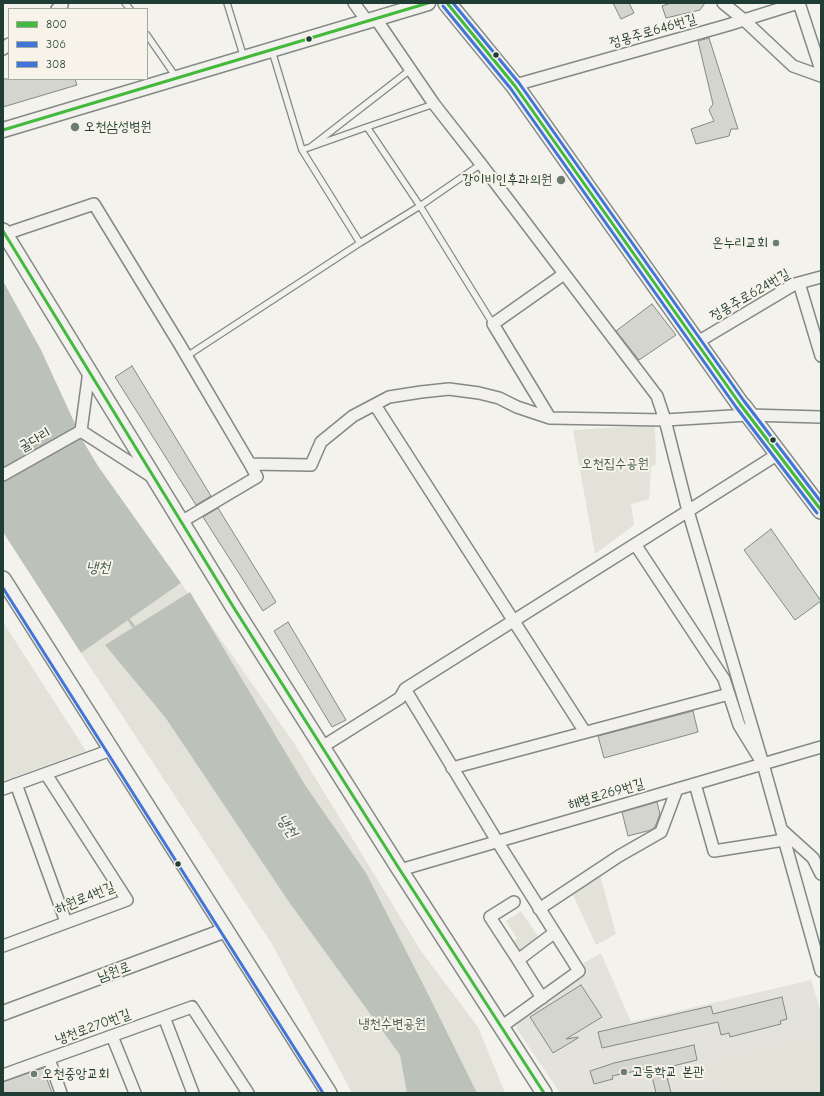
<!DOCTYPE html>
<meta charset="utf-8">
<style>
body{margin:0}
#map{position:relative;width:824px;height:1096px;overflow:hidden;background:#f4f2ec;font-family:"Comic Neue",sans-serif}
canvas{display:block}
.frame{position:absolute;inset:0;border:4px solid #1f3d34;pointer-events:none}
.legend{position:absolute;left:8px;top:8px;width:140px;height:72px;box-sizing:border-box;background:#f7f3e8;border:1px solid #a1aaa0;margin:0;padding:5px 7px;list-style:none;font-size:12px;color:#1f3d34}
.legend li{display:flex;align-items:center;gap:8px;height:20px}
.legend b{width:20px;border:1px solid #a1aaa0}
</style>
<div id="map">
<canvas width="824" height="1096"></canvas>
<div class="frame"></div>
<ul class="legend">
<li><b style="height:5px;background:#43ba3d"></b>800</li>
<li><b style="height:5px;background:#4374d9"></b>306</li>
<li><b style="height:5px;background:#4374d9"></b>308</li>
</ul>
</div>
<script>
const g = document.querySelector('canvas').getContext('2d');
g.lineJoin = 'round';
function fillPath(path, color) { g.fillStyle = color; g.fill(path, 'evenodd'); }
const shape = rows => new Path2D(rows.map(r => 'M' + r).join(''));
function stroke(path, color, width, dash) { g.strokeStyle = color; g.lineWidth = width; g.lineCap = dash ? 'butt' : 'round'; g.setLineDash(dash || []); g.stroke(path); }
function drawText(font, color, halo, rows, align = 'center') {
  g.font = font + ' "Comic Neue","Poor Story",sans-serif'; g.lineWidth = 4; g.setLineDash([]); g.textBaseline = 'middle'; g.strokeStyle = halo; g.fillStyle = color; for (const [text, x, y, turn = 0] of rows) {
    g.save(); g.translate(x, y); g.rotate((+turn || 0) * Math.PI / 180); g.textAlign = isNaN(turn) ? turn : align; if (halo) g.strokeText(text, 0, 0); g.fillText(text, 0, 0); g.restore();
  }
}
fillPath(shape([
 [601,953,631,1022,811,980,821,1012,821,1093,560,1093,516,1028,518,1019,584,974,580,965]
]), '#e4e3db');
fillPath(shape([
 [655,425,656,464,651,467,649,499,631,504,634,525,595,554,573,430],
 [181,583,294,743,421,951,478,1027,505,1093,352,1093,272,944,81,653],
 [3,622,86,751,3,781],
 [600,875,616,934,596,945,573,895],
 [521,911,539,938,520,952,512,942,517,938,506,921],
 [814,1038,821,1067,821,1093,717,1093,710,1064]
]), '#e2e2d9');
fillPath(shape([
 [3,281,41,350,83,441,98,466,181,583,81,653,3,532],
 [190,592,305,785,366,873,425,988,477,1093,407,1093,400,1055,289,902,165,717,105,645]
]), '#bcc2b9');
stroke(shape([
 [127,617,136,630]
]), '#bcc2b9', 3);
const building = shape([
 [613,3,629,3,634,13,621,19,613,3],
 [671,3,705,3,700,10,666,18,662,6,671,3],
 [709,38,738,129,731,129,729,136,696,144,691,129,714,121,709,110,713,104,698,41,709,38],
 [3,79,75,79,77,85,3,107,3,79],
 [652,304,676,335,639,360,616,331,652,304],
 [132,366,211,496,196,505,115,377,132,366],
 [218,508,276,602,263,611,203,517,218,508],
 [771,529,821,601,795,620,744,550,771,529],
 [288,622,346,720,332,727,274,631,288,622],
 [693,711,698,732,604,758,598,736,693,711],
 [657,802,660,814,655,827,651,830,628,836,622,812,657,802],
 [581,985,602,1017,566,1039,578,1037,578,1038,553,1053,530,1017,581,985],
 [782,997,787,1019,780,1021,781,1024,730,1037,729,1033,721,1035,718,1022,602,1048,598,1032,711,1006,713,1014,782,997],
 [694,1045,697,1060,665,1068,671,1093,656,1093,650,1068,612,1076,613,1079,594,1084,590,1071,614,1063,694,1045],
 [43,1068,52,1093,3,1093,3,1082,43,1068]
]);
fillPath(building, '#d5d5d0');
stroke(building, '#848985', 1);
const service = shape([
 [125,3,130,9],
 [227,3,244,58],
 [147,35,176,77],
 [272,51,302,150,360,243],
 [434,104,367,127,420,206,493,324],
 [312,146,410,70],
 [302,150,367,127],
 [187,356,360,243,420,206,481,164]
]);
const minor = shape([
 [354,3,367,21],
 [723,3,744,20,793,66,821,76],
 [799,3,821,70],
 [57,9,62,5,61,3],
 [3,49,9,44],
 [515,85,728,25,798,3],
 [5,234,94,204,180,345,250,464,311,465,321,442,353,416,389,397,421,392,449,389,479,393,499,398,517,407,550,418,665,420,657,396,481,164,434,104,376,19],
 [799,283,821,356],
 [696,343,795,284,821,277],
 [375,405,585,732],
 [550,418,493,324,564,274],
 [81,431,151,476],
 [81,431,89,371],
 [3,475,81,431],
 [181,522,257,477,250,464],
 [635,544,724,679,739,725,763,764,688,511,778,454],
 [322,747,400,698,405,689],
 [763,764,821,971],
 [452,768,729,694],
 [16,784,66,922],
 [695,784,714,851,784,840],
 [3,789,111,750],
 [782,830,813,858,821,874],
 [400,870,821,747],
 [514,902,490,917,518,960,554,933],
 [539,909,619,856,661,832,677,789],
 [3,946,127,900,46,774],
 [518,960,542,998],
 [164,1017,193,1093],
 [501,1027,579,971,497,841,405,689,688,511,665,420,748,415,821,417],
 [112,1036,135,1093],
 [49,1059,61,1093],
 [3,1075,192,1007,248,1093]
]);
const tertiary = shape([
 [3,130,428,3],
 [3,1013,226,930]
]);
const secondary = shape([
 [3,231,234,608,400,870,544,1093],
 [3,579,329,1093]
]);
const primary = shape([
 [447,3,515,86,740,404,743,407,821,510]
]);
stroke(service, '#848985', 8);
stroke(minor, '#848985', 14);
stroke(tertiary, '#848985', 17);
stroke(secondary, '#848985', 18);
stroke(primary, '#848985', 20);
stroke(service, '#f2f1ed', 5.5);
stroke(minor, '#f2f1ed', 11);
stroke(tertiary, '#f2f1ed', 14);
stroke(secondary, '#f2f1ed', 15);
stroke(primary, '#f2f1ed', 17);
stroke(shape([
 [447,3,515,86,740,404,821,510],
 [3,130,428,3],
 [3,231,234,608,400,870,544,1093]
]), '#43ba3d', 3);
stroke(shape([
 [443,6,511,89,736,407,817,513],
 [3,588,323,1093]
]), '#4374d9', 3);
stroke(shape([
 [453,3,519,83,744,401,821,502]
]), '#4374d9', 3);
for (const [x, y, r, color] of [
 [309,39,3.5,"#1f3d34"],
 [496,55,3.5,"#1f3d34"],
 [75,127,5,"#6a7c74"],
 [561,180,5,"#6a7c74"],
 [776,243,4,"#6a7c74"],
 [773,440,3.5,"#1f3d34"],
 [178,864,3.5,"#1f3d34"],
 [624,1072,4,"#6a7c74"],
 [34,1074,4,"#6a7c74"]
]) { const dot = new Path2D(); dot.arc(x, y, r, 0, 2 * Math.PI); g.fillStyle = color; g.fill(dot); stroke(dot, '#f7f3e8', 1.5); }
drawText('14px', '#1f3d34', '#f7f3e8', [
 ["정몽주로646번길",653,31,-16],
 ["정몽주로624번길",750,295,-30],
 ["굴다리",35,440,-30],
 ["해병로269번길",606,794,-16],
 ["하원로4번길",85,898,-22],
 ["남원로",114,972,-20],
 ["냉천로270번길",93,1027,-20]
]);
drawText('14px', '#1f3d34', '#f7f3e8', [
 ["오천삼성병원",84,127],
 ["강이비인후과의원",552,180,"right"],
 ["온누리교회",768,243,"right"],
 ["고등학교 본관",632,1072],
 ["오천중앙교회",42,1074]
], 'left');
drawText('14px', '#435b52', '#f7f3e8', [
 ["오천집수공원",615,464],
 ["냉천수변공원",392,1024]
]);
drawText('italic 15px', '#405950', '#f7f3e8', [
 ["냉천",98,568],
 ["냉천",287,826,55]
]);
</script>
